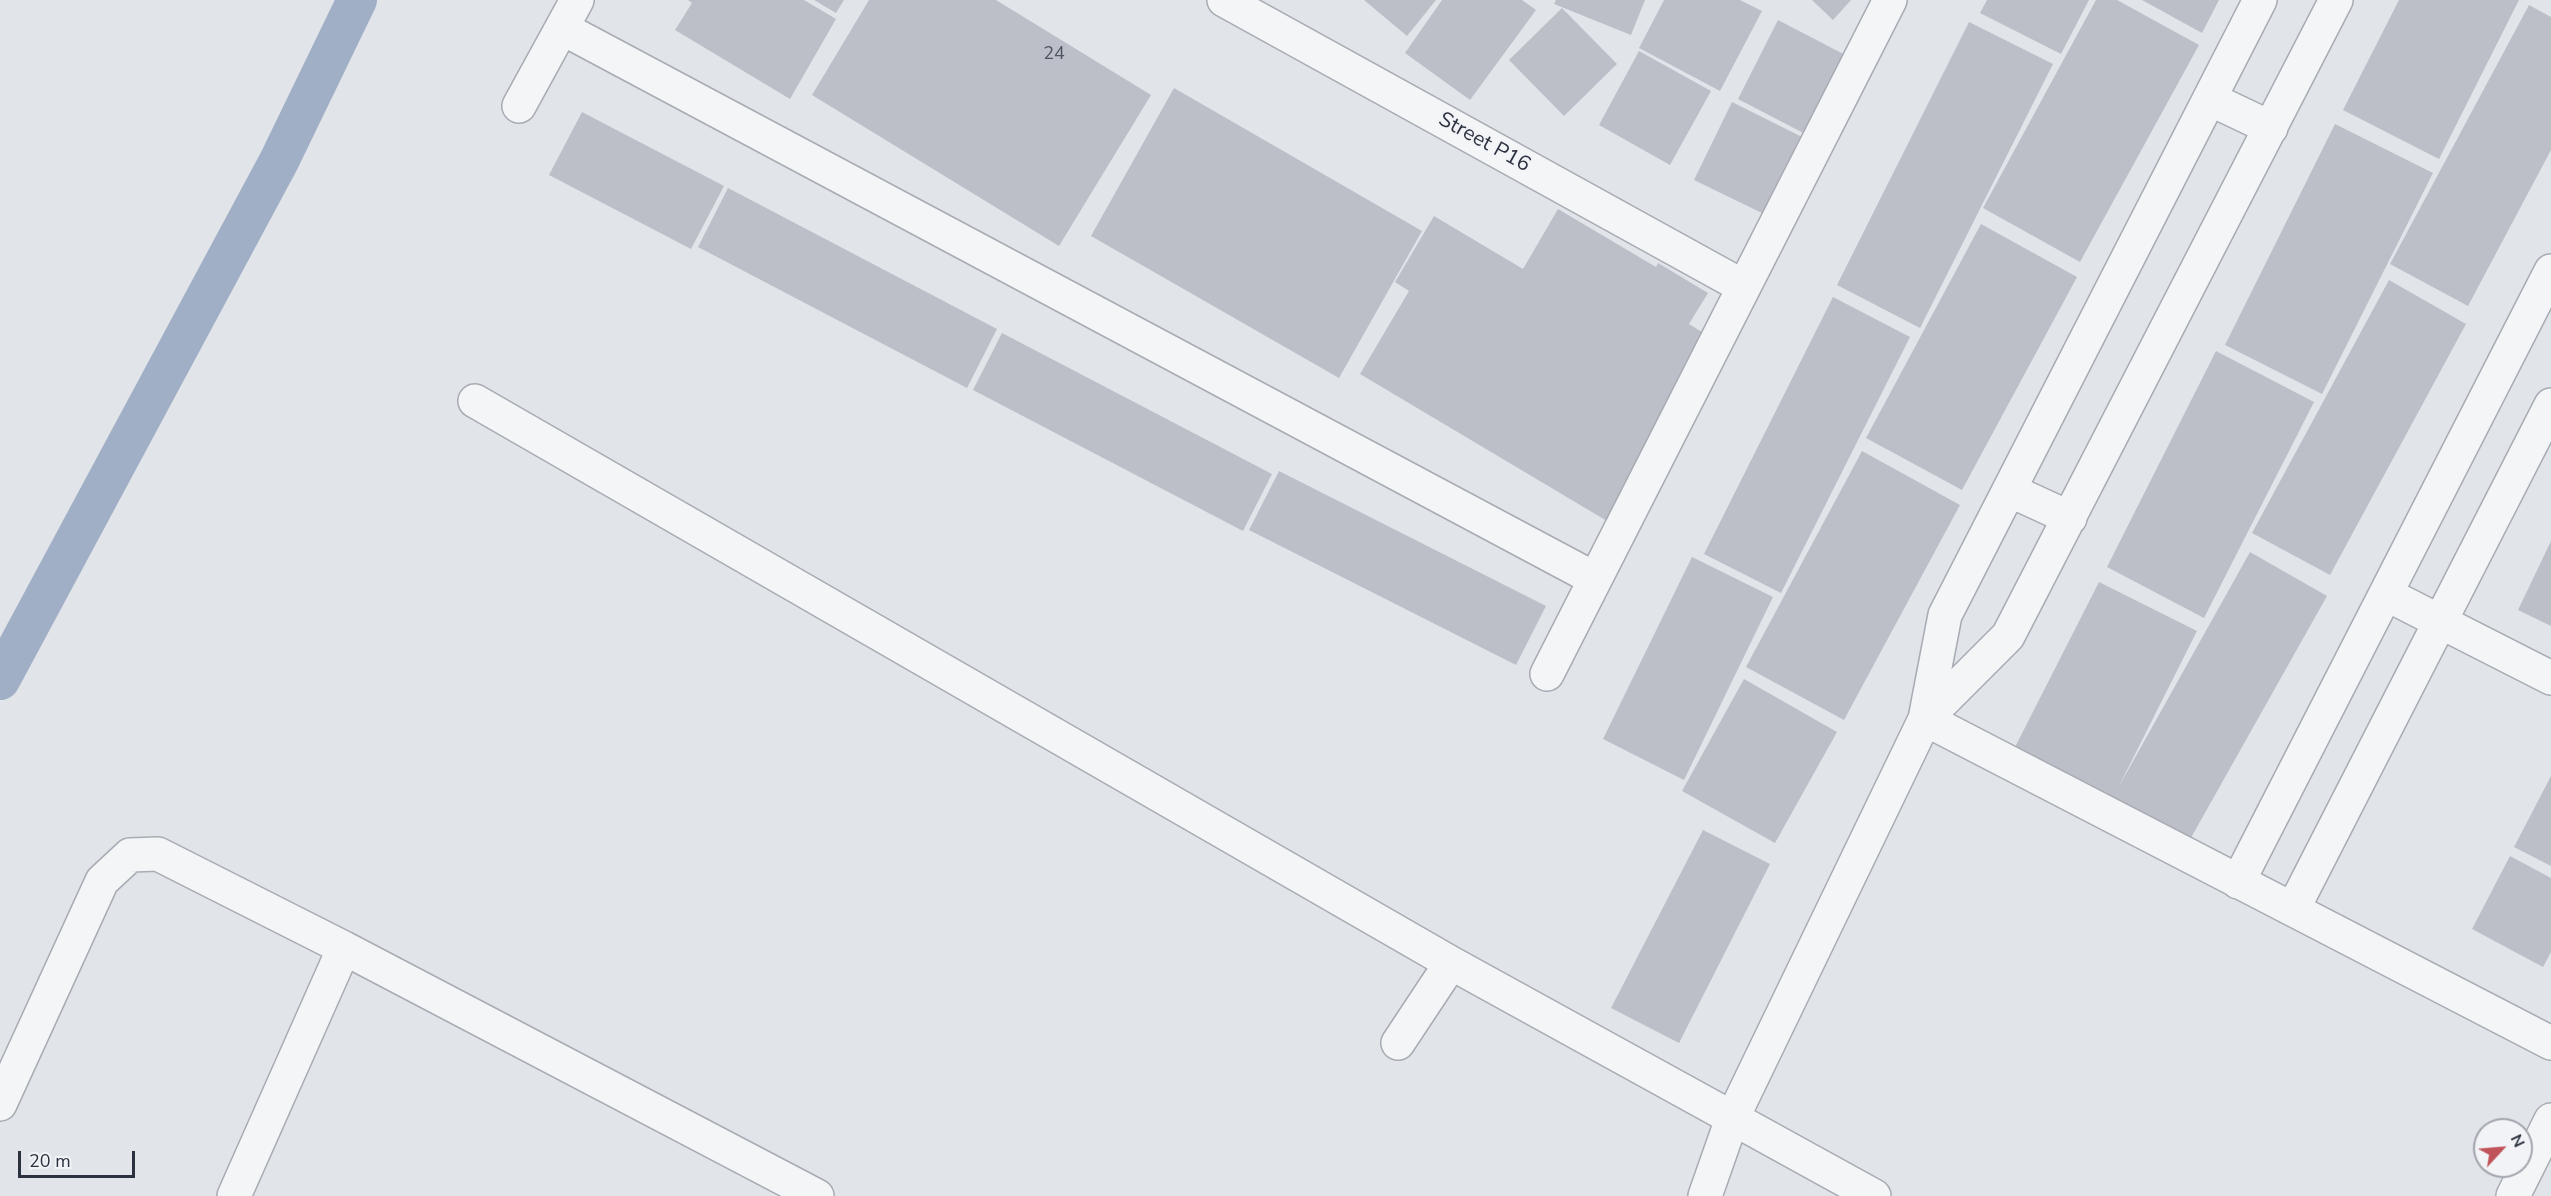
<!DOCTYPE html>
<style>
body{margin:0}
#map{position:relative;width:2551px;height:1196px;overflow:hidden;background:#e1e4e9;font-family:"Nunito Sans",sans-serif}
canvas{display:block}
.north{position:absolute;left:2473px;top:1118px;width:60px;height:60px;box-sizing:border-box;background:#f1f3f6;border:2px solid #a2a5ad;border-radius:50%;rotate:64deg;font-size:16px;font-weight:700;line-height:24px;text-align:center;color:#2b313f}
.north::after{content:'';display:block;margin:auto;width:21px;height:27px;background:#c1535a;clip-path:polygon(50% 0,100% 100%,50% 72%,0 100%)}
.scale{position:absolute;left:18px;top:1151px;width:117px;height:27px;box-sizing:border-box;border:3px solid #2b313f;border-top:0;padding-left:8px;font-size:18px;line-height:21px;white-space:nowrap;color:#2b313f;-webkit-text-stroke:4px #f1f3f6;paint-order:stroke}
</style>
<div id="map">
<canvas width="2551" height="1196"></canvas>
<div class="north">N</div>
<div class="scale">20 m</div>
</div>
<script>
const g = document.querySelector('canvas').getContext('2d');
g.lineJoin = 'round';
const shape = rows => new Path2D(rows.map(r => 'M' + r).join(''));
function stroke(path, color, width, dash) { g.strokeStyle = color; g.lineWidth = width; g.lineCap = dash ? 'butt' : 'round'; g.setLineDash(dash || []); g.stroke(path); }
function fillPath(path, color) { g.fillStyle = color; g.fill(path, 'evenodd'); }
function drawText(font, color, halo, rows, align = 'center') {
  g.font = font + ' "Nunito Sans",sans-serif'; g.lineWidth = 4.5; g.setLineDash([]); g.textBaseline = 'middle'; g.strokeStyle = halo; g.fillStyle = color; for (const [text, x, y, turn = 0] of rows) {
    g.save(); g.translate(x, y); g.rotate((+turn || 0) * Math.PI / 180); g.textAlign = isNaN(turn) ? turn : align; if (halo) g.strokeText(text, 0, 0); g.fillText(text, 0, 0); g.restore();
  }
}
stroke(shape([
 [0,680,279,161,357,0]
]), '#a0afc5', 40);
fillPath(shape([
 [688,0,804,0,836,19,790,99,675,30,692,3],
 [814,0,844,0,836,13],
 [869,0,996,0,1151,95,1059,246,812,95],
 [1364,0,1436,0,1407,36],
 [1442,0,1522,0,1536,10,1470,100,1405,53],
 [1556,0,1645,0,1631,35,1554,4],
 [1664,0,1740,0,1762,11,1720,91,1639,48],
 [1812,0,1851,0,1833,20],
 [1987,0,2089,0,2061,54,1980,13],
 [2096,0,2117,0,2199,45,2080,262,1983,208],
 [2142,0,2219,0,2202,33],
 [2399,0,2519,0,2439,159,2343,110],
 [2529,5,2551,17,2551,150,2468,306,2390,264],
 [1562,8,1617,64,1564,116,1509,60],
 [1778,20,1853,59,1813,138,1738,99],
 [1969,22,2053,64,1920,328,1837,285],
 [1639,51,1711,91,1670,165,1599,125],
 [1174,88,1422,231,1339,378,1091,236],
 [1732,102,1806,139,1768,216,1694,180],
 [582,112,724,186,691,249,549,175],
 [2335,124,2433,173,2322,394,2225,345],
 [728,188,997,329,967,388,698,247],
 [1558,209,1656,267,1658,263,1708,293,1689,324,1713,339,1607,521,1360,374,1409,291,1395,282,1434,216,1523,269],
 [1981,224,2077,277,1962,490,1866,438],
 [2389,280,2466,324,2330,575,2252,533],
 [1833,297,1910,337,1781,593,1704,554],
 [1002,333,1272,474,1243,531,973,390],
 [2216,351,2314,402,2204,618,2107,567],
 [1862,451,1960,505,1844,720,1746,667],
 [1279,471,1546,606,1516,665,1249,530],
 [2551,541,2551,626,2518,610],
 [2250,552,2327,596,2188,843,2011,755,2099,582,2197,631,2118,788],
 [1692,557,1773,597,1684,780,1603,739],
 [1744,679,1837,732,1775,843,1682,791],
 [2551,776,2551,866,2514,847],
 [1703,830,1770,864,1679,1043,1611,1008],
 [2510,856,2551,878,2551,952,2543,967,2472,929]
]), '#bcbfc8');
const minor = shape([
 [1224,0,1744,287],
 [562,28,1595,579],
 [2210,99,2271,128],
 [519,106,577,0],
 [475,401,1451,963,1874,1196],
 [2009,490,2070,518],
 [2386,594,2551,678],
 [1547,674,1890,0],
 [1925,719,2008,636,2336,0],
 [1925,719,2551,1043],
 [2238,882,2551,271],
 [2293,909,2551,405],
 [344,948,817,1196],
 [1398,1043,1451,963],
 [0,1104,102,881,130,855,158,854,344,948,234,1196],
 [1705,1196,1732,1119,1925,719,1945,615,2260,0],
 [2513,1196,2551,1120]
]);
stroke(minor, '#a7abb3', 36);
stroke(minor, '#f4f5f7', 33);
drawText('18px', '#4f5461', null, [
 ["24",1054,55]
]);
drawText('21px', '#2b313f', '#f1f3f6', [
 ["Street P16",1484,143,29]
]);
</script>
